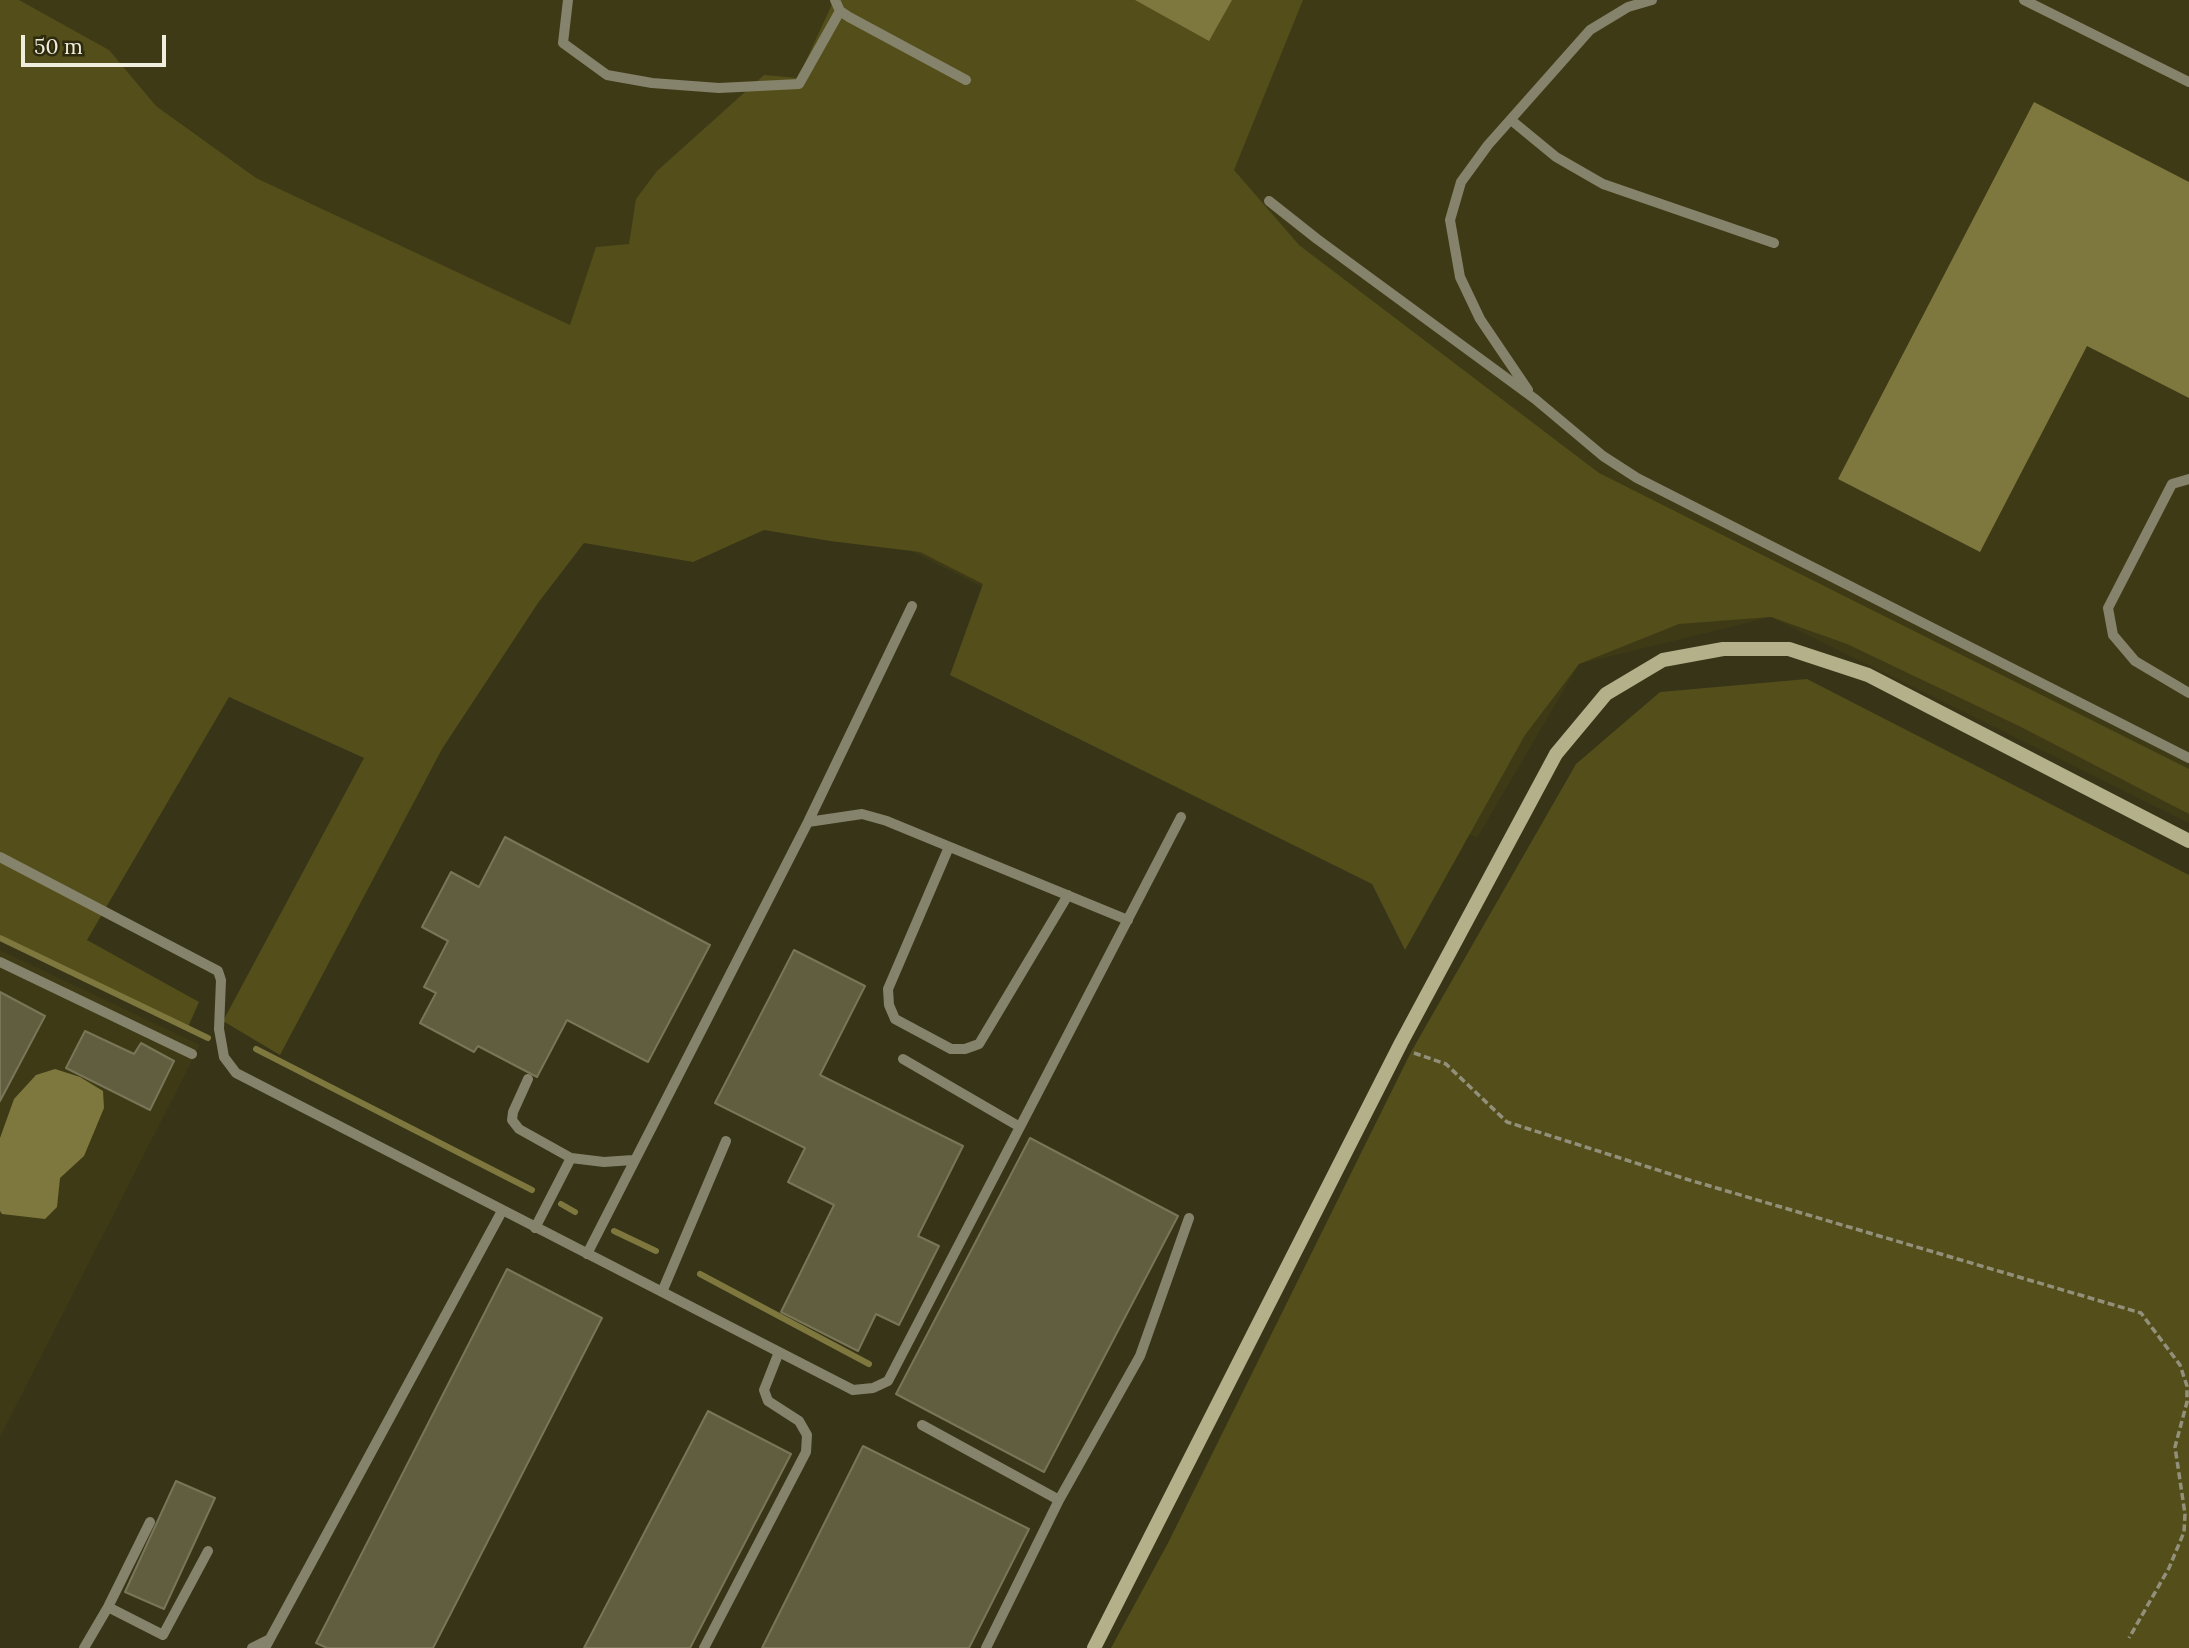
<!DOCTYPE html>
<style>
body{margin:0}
#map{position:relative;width:2189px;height:1648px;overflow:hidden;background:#373418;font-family:Lora,serif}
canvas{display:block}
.scale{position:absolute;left:21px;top:35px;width:145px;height:32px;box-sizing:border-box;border:4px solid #f0efde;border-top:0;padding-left:9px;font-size:21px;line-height:24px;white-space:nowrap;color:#f0efde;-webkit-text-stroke:5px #2d2a0e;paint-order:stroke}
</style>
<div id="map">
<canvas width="2189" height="1648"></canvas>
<div class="scale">50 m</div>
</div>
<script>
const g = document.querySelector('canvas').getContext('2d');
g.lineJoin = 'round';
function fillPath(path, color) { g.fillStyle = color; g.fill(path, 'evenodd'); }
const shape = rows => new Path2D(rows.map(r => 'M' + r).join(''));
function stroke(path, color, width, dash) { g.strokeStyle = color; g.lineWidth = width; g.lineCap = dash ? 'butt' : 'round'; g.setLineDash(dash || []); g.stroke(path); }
fillPath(shape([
 [0,0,2189,0,2189,823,1771,617,1579,664,1477,838,0,89],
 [0,950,200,1045,0,1437]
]), '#3e3a16');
fillPath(shape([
 [0,0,19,0,109,50,156,106,256,178,570,325,596,247,629,244,636,199,657,171,764,75,798,78,834,0,1303,0,1234,170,1299,245,1599,473,2189,769,2189,814,2021,727,1847,644,1771,617,1679,624,1579,664,1525,735,1405,950,1372,884,950,675,983,584,920,552,830,541,764,530,693,562,584,543,538,603,442,749,280,1055,223,1021,364,758,229,697,87,940,199,1002,188,1027,0,938],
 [1807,679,2189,875,2189,1648,1111,1648,1168,1543,1411,1052,1576,764,1660,692]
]), '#544e1a');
fillPath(shape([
 [1135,0,1232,0,1209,41],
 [2034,102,2189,182,2189,398,2087,346,1980,552,1838,479],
 [55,1069,80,1077,103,1091,104,1108,84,1156,60,1178,57,1207,45,1219,2,1214,0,1211,0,1138,14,1099,36,1075]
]), '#7e773e');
stroke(shape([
 [0,938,208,1038],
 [256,1049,532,1190],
 [561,1204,575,1212],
 [614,1231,656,1251],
 [700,1274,869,1364]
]), '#7e773e', 6);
const building = shape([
 [505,837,710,945,648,1062,567,1020,537,1077,478,1046,474,1052,420,1023,436,993,424,987,448,941,422,927,451,872,479,887,505,837],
 [794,950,865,986,820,1075,963,1146,918,1236,939,1246,899,1325,876,1314,858,1351,781,1312,834,1205,788,1182,805,1148,715,1103,794,950],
 [0,992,45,1016,0,1101,0,992],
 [85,1031,134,1054,141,1043,174,1061,150,1110,66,1068,85,1031],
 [1030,1138,1178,1216,1044,1472,896,1394,1030,1138],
 [507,1269,602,1318,433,1648,327,1648,316,1643,507,1269],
 [708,1411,791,1454,690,1648,584,1648,708,1411],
 [863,1446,1029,1529,969,1648,762,1648,863,1446],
 [176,1481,215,1498,164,1609,125,1592,176,1481]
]);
fillPath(building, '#615e40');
stroke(building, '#797658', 2);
stroke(shape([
 [1414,1053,1446,1064,1507,1122,1686,1179,2141,1313,2180,1365,2187,1386,2187,1402,2175,1447,2185,1514,2184,1532,2169,1568,2129,1638]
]), '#92907a', 3.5, [7, 3.5]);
stroke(shape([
 [568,0,563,43,607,75,652,83,719,88,799,84,840,11],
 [835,0,840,11,849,17,966,80],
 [2024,0,2189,82],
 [1511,120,1556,157,1603,184,1774,243],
 [1269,201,1317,239,1535,399,1603,456,1637,478,2189,758],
 [1528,390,1480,319,1460,277,1450,220,1461,182,1488,145,1590,30,1628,7,1652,0],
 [2189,479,2172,484,2108,608,2113,635,2135,661,2189,693],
 [808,822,862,814,887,821,1128,920],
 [949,847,888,989,889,1005,895,1019,951,1049,965,1049,979,1044,1068,895],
 [0,857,218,971,221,980,219,1029,224,1057,236,1073,853,1390,873,1388,888,1381,1181,817],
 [0,962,192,1054],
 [903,1059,1020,1127],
 [528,1079,513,1112,512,1120,519,1129,571,1158,535,1228],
 [571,1158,604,1162,633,1160],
 [587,1254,808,822,912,606],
 [662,1292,726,1141],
 [922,1425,1059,1500],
 [108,1607,163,1635,208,1551],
 [84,1648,108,1607,150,1522],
 [252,1648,268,1640],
 [265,1648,502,1211],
 [704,1648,806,1452,807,1435,799,1421,768,1401,764,1390,779,1352],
 [986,1648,1059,1500,1140,1356,1189,1218]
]), '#85836b', 10);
stroke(shape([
 [1094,1648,1401,1043,1556,754,1606,694,1663,660,1723,649,1789,649,1868,675,2189,841]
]), '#b4b089', 14);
</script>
